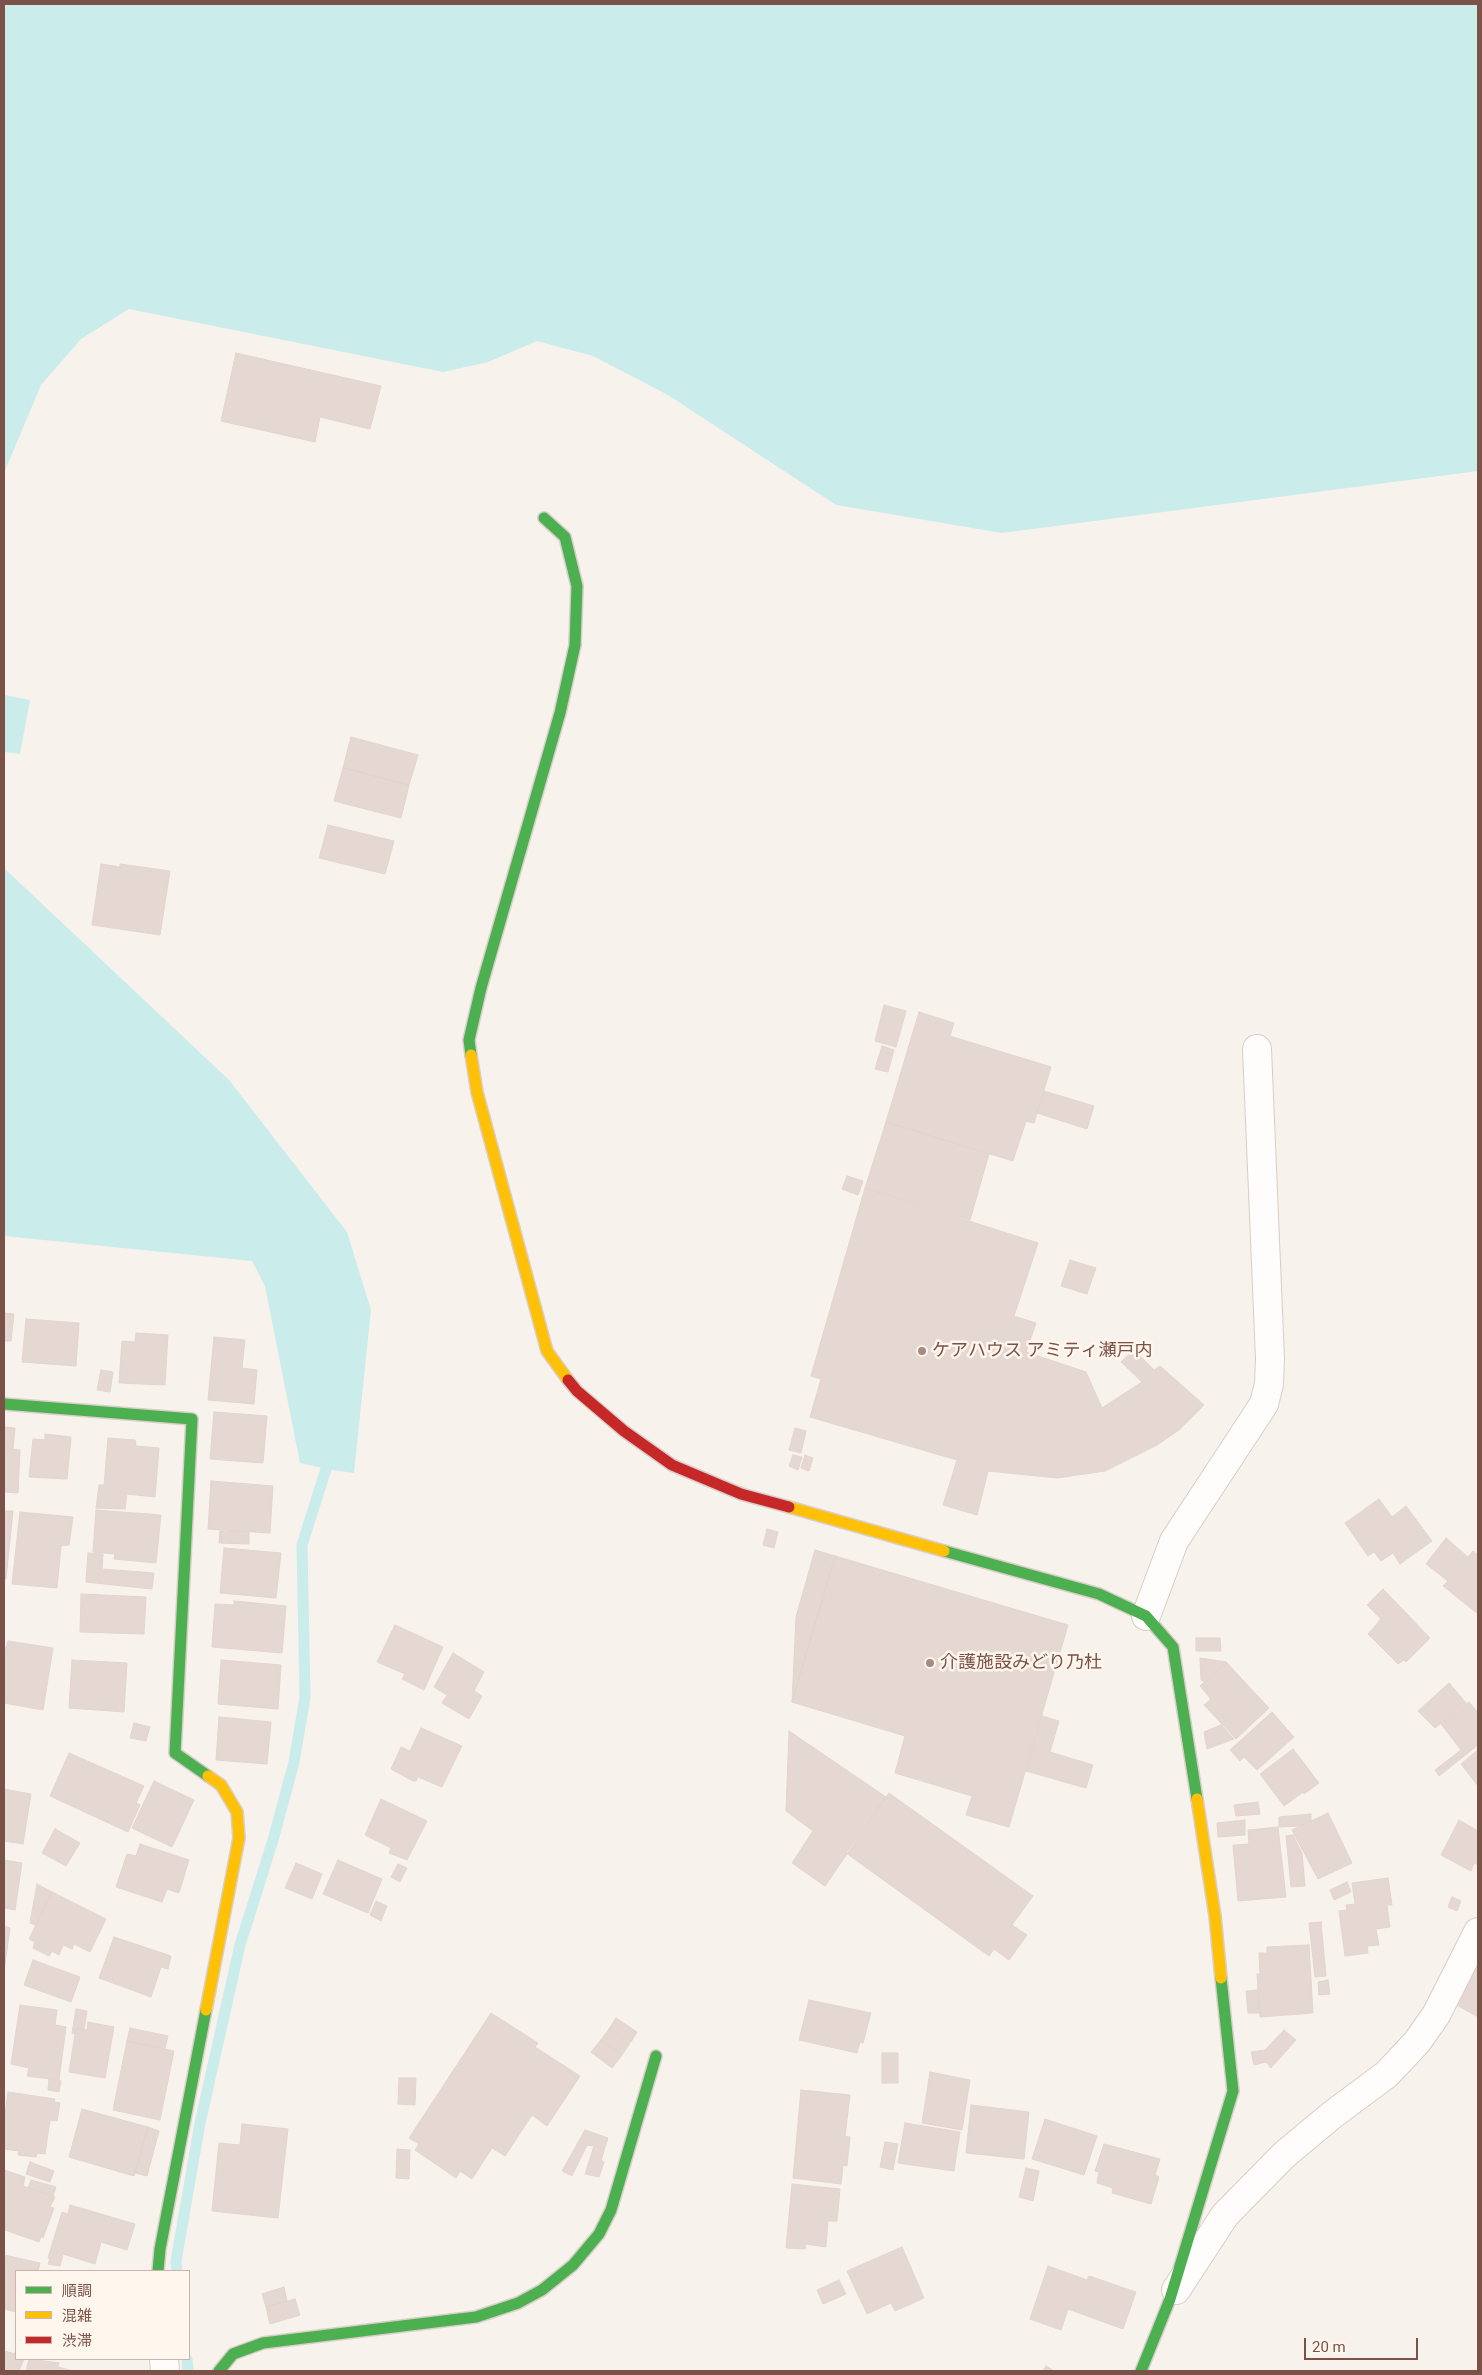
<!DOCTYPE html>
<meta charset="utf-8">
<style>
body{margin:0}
#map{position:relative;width:1482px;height:2375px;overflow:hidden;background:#f8f2ec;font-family:Roboto,"Noto Sans JP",sans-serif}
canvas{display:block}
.frame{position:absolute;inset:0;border:5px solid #7b5247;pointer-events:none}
.legend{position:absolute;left:15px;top:2270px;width:175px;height:90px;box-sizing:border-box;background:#fff6ee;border:1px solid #cab4ab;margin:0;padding:6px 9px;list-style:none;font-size:15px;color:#7b5247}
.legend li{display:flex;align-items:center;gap:10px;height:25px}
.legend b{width:25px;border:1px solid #cab4ab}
.scale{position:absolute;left:1304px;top:2338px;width:114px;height:22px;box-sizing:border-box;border:2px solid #7b5247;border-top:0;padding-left:6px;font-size:15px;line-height:18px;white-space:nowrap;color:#7b5247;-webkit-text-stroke:4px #fff6ee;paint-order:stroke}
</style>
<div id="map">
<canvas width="1482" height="2375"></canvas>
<div class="frame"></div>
<ul class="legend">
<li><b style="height:6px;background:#4caf50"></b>順調</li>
<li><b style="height:6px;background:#ffc107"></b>混雑</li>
<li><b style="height:6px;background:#c62828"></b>渋滞</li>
</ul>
<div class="scale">20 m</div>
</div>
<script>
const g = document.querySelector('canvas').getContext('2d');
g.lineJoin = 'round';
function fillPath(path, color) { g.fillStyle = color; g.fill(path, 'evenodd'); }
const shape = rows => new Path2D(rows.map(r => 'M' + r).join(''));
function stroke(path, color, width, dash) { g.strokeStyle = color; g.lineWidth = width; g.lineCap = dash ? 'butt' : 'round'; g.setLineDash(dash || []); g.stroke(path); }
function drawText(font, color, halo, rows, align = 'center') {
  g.font = font + ' Roboto,"Noto Sans JP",sans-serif'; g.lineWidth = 5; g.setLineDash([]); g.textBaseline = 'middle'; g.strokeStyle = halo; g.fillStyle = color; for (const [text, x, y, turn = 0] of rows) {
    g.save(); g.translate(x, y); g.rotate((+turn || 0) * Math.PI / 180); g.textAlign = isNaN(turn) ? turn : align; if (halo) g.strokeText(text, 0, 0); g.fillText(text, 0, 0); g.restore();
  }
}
fillPath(shape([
 [4,4,1478,4,1478,471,1002,533,836,505,668,395,593,356,537,341,488,362,443,372,129,309,81,339,41,385,4,473],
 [4,695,30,700,20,754,4,752],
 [4,868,229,1080,347,1232,371,1310,354,1473,326,1469,300,1463,265,1286,252,1261,4,1236]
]), '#caeceb');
stroke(shape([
 [177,2271,176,2261,200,2123,240,1945,273,1840,294,1762,305,1697,302,1545,326,1469],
 [187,2359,188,2371]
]), '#caeceb', 11);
const building = shape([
 [236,353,381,386,370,429,320,417,315,442,221,421,236,353],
 [351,737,418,755,409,785,343,768,351,737],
 [343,768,409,785,401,818,334,801,343,768],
 [328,825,394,841,385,874,319,858,328,825],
 [101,864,120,867,120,864,170,871,160,935,92,925,101,864],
 [884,1005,906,1011,896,1047,875,1041,884,1005],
 [919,1012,954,1023,950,1036,1051,1067,1034,1123,1026,1121,1013,1161,886,1122,919,1012],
 [882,1046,894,1050,888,1072,875,1069,882,1046],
 [1044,1091,1094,1106,1087,1129,1037,1113,1044,1091],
 [886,1122,989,1154,970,1220,865,1188,886,1122],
 [847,1176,863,1181,858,1195,842,1189,847,1176],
 [865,1188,1038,1243,1014,1316,1036,1323,1026,1352,1086,1372,1102,1408,1142,1382,1121,1362,1134,1350,1154,1370,1160,1366,1204,1405,1179,1430,1157,1445,1105,1471,1057,1478,988,1471,977,1515,943,1505,957,1460,810,1417,821,1379,811,1376,865,1188],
 [1070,1260,1096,1268,1087,1294,1061,1286,1070,1260],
 [4,1313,14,1314,11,1341,4,1341,4,1344,4,1313],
 [26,1319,79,1323,76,1366,22,1362,26,1319],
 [136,1333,168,1335,165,1385,119,1383,122,1341,135,1342,136,1333],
 [214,1337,245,1340,242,1368,257,1370,254,1404,208,1400,214,1337],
 [101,1370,113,1372,110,1392,97,1390,101,1370],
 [214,1412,267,1416,263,1463,210,1459,214,1412],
 [4,1427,15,1428,13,1449,4,1448,4,1427],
 [795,1428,806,1431,801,1453,789,1450,795,1428],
 [45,1434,71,1437,67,1479,29,1477,33,1439,45,1440,45,1434],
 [108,1438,135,1440,136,1446,159,1448,155,1497,127,1494,125,1509,96,1508,99,1485,104,1485,108,1438],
 [4,1449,20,1450,18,1493,4,1492,4,1449],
 [793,1455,802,1457,798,1470,789,1466,793,1455],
 [805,1455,813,1458,809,1471,801,1468,805,1455],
 [211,1481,273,1486,270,1533,208,1529,211,1481],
 [1379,1499,1392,1517,1406,1506,1432,1541,1400,1564,1393,1553,1381,1561,1374,1552,1368,1556,1345,1523,1379,1499],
 [96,1510,161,1515,156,1563,114,1559,115,1554,93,1552,96,1510],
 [4,1511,13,1511,6,1579,4,1579,4,1511],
 [20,1512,73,1517,69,1545,61,1546,57,1588,12,1584,20,1512],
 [767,1529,778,1532,774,1548,763,1545,767,1529],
 [220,1531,249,1532,249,1544,219,1543,220,1531],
 [1446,1538,1468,1557,1473,1551,1478,1555,1478,1614,1443,1586,1448,1581,1426,1564,1446,1538],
 [224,1548,281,1553,276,1598,220,1593,224,1548],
 [815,1550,835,1556,792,1702,796,1617,815,1550],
 [88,1553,103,1554,102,1569,154,1573,152,1589,86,1582,88,1553],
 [835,1556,1068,1625,1009,1827,966,1815,972,1796,895,1773,905,1736,792,1702,835,1556],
 [1383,1589,1430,1638,1406,1662,1404,1660,1398,1664,1368,1634,1381,1619,1367,1605,1383,1589],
 [81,1594,146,1597,144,1634,80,1632,81,1594],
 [234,1601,286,1606,282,1653,212,1647,215,1604,234,1605,234,1601],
 [395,1625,443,1647,424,1690,402,1679,405,1674,377,1662,395,1625],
 [1196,1638,1220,1638,1221,1651,1196,1651,1196,1638],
 [8,1641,53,1648,43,1710,4,1703,4,1647,6,1648,8,1641],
 [453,1653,484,1672,474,1691,482,1696,469,1719,442,1703,447,1695,434,1687,453,1653],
 [1200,1658,1226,1662,1205,1682,1201,1680,1200,1658],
 [72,1660,127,1663,124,1712,69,1708,72,1660],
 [221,1660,281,1665,278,1709,218,1704,221,1660],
 [1226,1662,1269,1708,1236,1739,1204,1705,1211,1699,1200,1686,1226,1662],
 [1449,1683,1466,1703,1435,1728,1418,1711,1449,1683],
 [1469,1702,1478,1713,1478,1745,1439,1776,1435,1770,1461,1750,1441,1724,1469,1702],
 [1272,1712,1294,1737,1257,1770,1244,1757,1240,1761,1230,1750,1272,1712],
 [1042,1716,1059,1721,1050,1752,1093,1765,1086,1788,1026,1771,1042,1716],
 [219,1717,271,1722,267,1764,216,1760,219,1717],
 [134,1723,150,1727,146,1741,130,1738,134,1723],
 [1221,1725,1234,1739,1207,1749,1204,1732,1221,1725],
 [421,1728,462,1746,442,1787,418,1777,416,1781,413,1781,391,1769,401,1747,410,1751,421,1728],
 [789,1731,886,1797,825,1886,792,1863,813,1831,786,1811,789,1731],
 [1293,1749,1319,1783,1304,1794,1303,1792,1284,1806,1260,1774,1293,1749],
 [1478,1750,1478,1786,1461,1764,1478,1750],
 [69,1753,144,1786,136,1803,140,1805,128,1832,50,1796,69,1753],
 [154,1781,194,1800,172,1847,132,1828,154,1781],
 [4,1789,31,1794,23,1844,4,1841,4,1789],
 [889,1793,1033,1896,1012,1925,1027,1935,1009,1960,994,1949,989,1956,846,1853,889,1793],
 [381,1799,427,1821,407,1860,389,1853,391,1848,365,1835,381,1799],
 [1258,1802,1260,1814,1236,1816,1234,1805,1258,1802],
 [1328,1813,1352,1863,1318,1879,1292,1830,1328,1813],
 [1311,1814,1311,1821,1299,1826,1279,1827,1279,1817,1311,1814],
 [1245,1820,1245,1835,1218,1837,1217,1823,1245,1820],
 [1459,1820,1478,1831,1478,1865,1474,1863,1471,1871,1441,1855,1459,1820],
 [1278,1827,1286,1897,1238,1901,1233,1845,1249,1844,1248,1830,1278,1827],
 [55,1829,80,1843,66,1866,42,1853,55,1829],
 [1293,1835,1302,1853,1305,1886,1291,1887,1286,1836,1293,1835],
 [140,1844,189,1860,179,1893,167,1889,162,1902,116,1887,127,1854,136,1856,140,1844],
 [4,1860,22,1863,15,1910,4,1908,4,1860],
 [338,1860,382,1879,368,1913,323,1894,338,1860],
 [296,1863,322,1874,312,1899,285,1888,296,1863],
 [398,1864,407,1868,400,1882,391,1877,398,1864],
 [1388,1878,1392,1905,1387,1905,1390,1927,1376,1929,1379,1945,1367,1946,1368,1953,1345,1956,1339,1911,1347,1910,1346,1905,1355,1904,1352,1883,1388,1878],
 [1347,1882,1351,1892,1334,1900,1330,1890,1347,1882],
 [37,1884,52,1892,36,1925,30,1923,37,1884],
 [52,1892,106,1919,90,1952,74,1944,72,1949,63,1945,59,1955,52,1951,49,1956,33,1948,35,1942,29,1939,52,1892],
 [1452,1897,1461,1901,1457,1911,1448,1907,1452,1897],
 [376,1901,387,1906,381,1921,370,1915,376,1901],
 [1321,1922,1326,1976,1315,1977,1309,1923,1321,1922],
 [4,1926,10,1928,4,1971,4,1926],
 [114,1937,171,1956,168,1969,161,1967,151,1997,99,1978,114,1937],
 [1309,1945,1313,2013,1260,2017,1257,1974,1260,1974,1259,1953,1267,1953,1267,1947,1309,1945],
 [33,1960,80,1977,71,2002,24,1985,33,1960],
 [1478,1961,1478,2017,1455,2004,1478,1961],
 [1328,1980,1330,1994,1319,1995,1318,1982,1328,1980],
 [1258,1990,1260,2013,1248,2013,1246,1991,1258,1990],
 [809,2000,871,2013,863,2043,860,2042,857,2053,799,2040,809,2000],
 [20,2005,57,2010,55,2025,66,2027,59,2080,27,2076,29,2068,11,2064,20,2005],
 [76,2009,87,2011,84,2030,76,2028,75,2034,72,2033,76,2009],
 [491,2013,538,2043,535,2047,580,2076,547,2126,532,2115,505,2156,492,2148,472,2179,460,2171,456,2178,415,2150,419,2144,409,2138,491,2013],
 [616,2018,637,2032,631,2042,609,2029,616,2018],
 [88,2022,114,2027,105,2078,69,2072,76,2028,87,2030,88,2022],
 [130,2028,168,2036,165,2049,127,2041,130,2028],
 [609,2029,630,2043,622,2055,601,2040,609,2029],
 [1284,2030,1296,2040,1271,2068,1266,2062,1254,2065,1251,2052,1265,2050,1284,2030],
 [601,2040,622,2055,612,2068,591,2052,601,2040],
 [127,2041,174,2051,160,2120,113,2110,127,2041],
 [882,2053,898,2053,898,2083,882,2083,882,2053],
 [930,2072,970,2080,962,2130,922,2123,930,2072],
 [399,2078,416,2078,415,2105,398,2104,399,2078],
 [49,2079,61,2081,59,2092,48,2090,49,2079],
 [801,2090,850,2095,845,2136,850,2137,847,2166,843,2165,841,2184,793,2178,801,2090],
 [8,2092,55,2099,54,2102,60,2103,57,2121,50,2120,45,2154,37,2153,36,2157,18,2155,19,2151,4,2149,4,2122,8,2092],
 [971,2105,1029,2112,1024,2159,966,2153,971,2105],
 [82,2109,148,2127,134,2176,69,2157,82,2109],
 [1045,2119,1097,2136,1084,2175,1032,2159,1045,2119],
 [905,2123,960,2132,954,2171,898,2163,905,2123],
 [242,2124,288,2129,278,2218,212,2211,219,2143,240,2145,242,2124],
 [148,2127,159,2131,147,2176,135,2173,148,2127],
 [585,2130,608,2138,601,2160,604,2162,599,2177,585,2174,594,2146,587,2145,572,2176,562,2171,585,2130],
 [885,2142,898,2144,893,2170,880,2167,885,2142],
 [1104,2144,1160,2159,1155,2175,1159,2177,1151,2204,1112,2193,1113,2188,1097,2183,1099,2172,1095,2171,1104,2144],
 [397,2149,410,2150,409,2179,396,2178,397,2149],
 [30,2162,54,2171,50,2182,26,2174,30,2162],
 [1026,2168,1039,2171,1033,2201,1019,2197,1026,2168],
 [4,2170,25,2177,23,2186,55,2197,50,2207,54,2208,43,2238,41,2236,39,2242,5,2230,4,2170],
 [31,2180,56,2187,53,2196,28,2188,31,2180],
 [792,2184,840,2189,837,2221,828,2221,826,2247,806,2244,805,2249,786,2248,792,2184],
 [70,2205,135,2224,127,2250,101,2242,95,2264,63,2254,60,2266,48,2264,50,2259,48,2258,62,2212,68,2214,70,2205],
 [902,2247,924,2298,895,2311,891,2303,867,2314,847,2271,902,2247],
 [4,2255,40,2263,38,2271,16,2271,16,2312,4,2309,4,2255],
 [1048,2266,1087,2280,1089,2276,1136,2292,1123,2329,1068,2309,1061,2330,1030,2319,1048,2266],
 [839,2280,846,2294,823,2304,817,2290,839,2280],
 [284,2287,287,2301,266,2307,262,2294,284,2287],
 [295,2299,300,2315,270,2324,266,2307,295,2299],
 [4,2351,16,2354,16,2359,24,2359,19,2371,4,2371,4,2351],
 [29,2359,59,2363,58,2367,73,2371,26,2371,29,2359],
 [1046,2366,1054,2371,1043,2371,1046,2366]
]);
fillPath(building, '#e5d8d3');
stroke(building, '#e2d4cd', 1);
const street = shape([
 [1146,1616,1174,1541,1264,1404,1269,1384,1270,1359,1257,1049],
 [1176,2290,1225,2215,1284,2155,1332,2115,1387,2074,1417,2042,1436,2015,1478,1932],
 [164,2359,165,2371]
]);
const fast = shape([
 [471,1055,469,1040,481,988,560,713,575,645,577,586,565,537,544,518],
 [4,1404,192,1419,175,1753,208,1776],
 [944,1551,1099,1594,1146,1616,1173,1647,1197,1799],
 [158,2271,160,2249,206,2010],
 [219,2371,233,2354,263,2343,476,2317,518,2303,542,2290,573,2265,599,2234,611,2210,656,2056],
 [1141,2371,1170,2299,1233,2091,1221,1978]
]);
const slow = shape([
 [471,1055,477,1092,547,1351,568,1380],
 [789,1507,944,1551],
 [1197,1799,1215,1916,1221,1978],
 [206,2010,239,1838,237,1812,221,1785,208,1776]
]);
const jam = shape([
 [568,1380,577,1391,624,1431,672,1465,741,1494,789,1507]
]);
stroke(street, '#d7cdc8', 30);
stroke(fast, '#d9cec9', 14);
stroke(slow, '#d9cec9', 14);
stroke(jam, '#d9cec9', 14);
stroke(street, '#fefdfc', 28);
stroke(fast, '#4caf50', 11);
stroke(slow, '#ffc107', 11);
stroke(jam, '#c62828', 11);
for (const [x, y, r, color] of [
 [922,1351,5,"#a78a81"],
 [930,1663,5,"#a78a81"]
]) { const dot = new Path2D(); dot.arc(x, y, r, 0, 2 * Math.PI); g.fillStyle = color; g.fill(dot); stroke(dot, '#fff6ee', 2); }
drawText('18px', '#7b5247', '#fff6ee', [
 ["ケアハウス アミティ瀬戸内",932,1351],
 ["介護施設みどり乃杜",940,1663]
], 'left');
</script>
